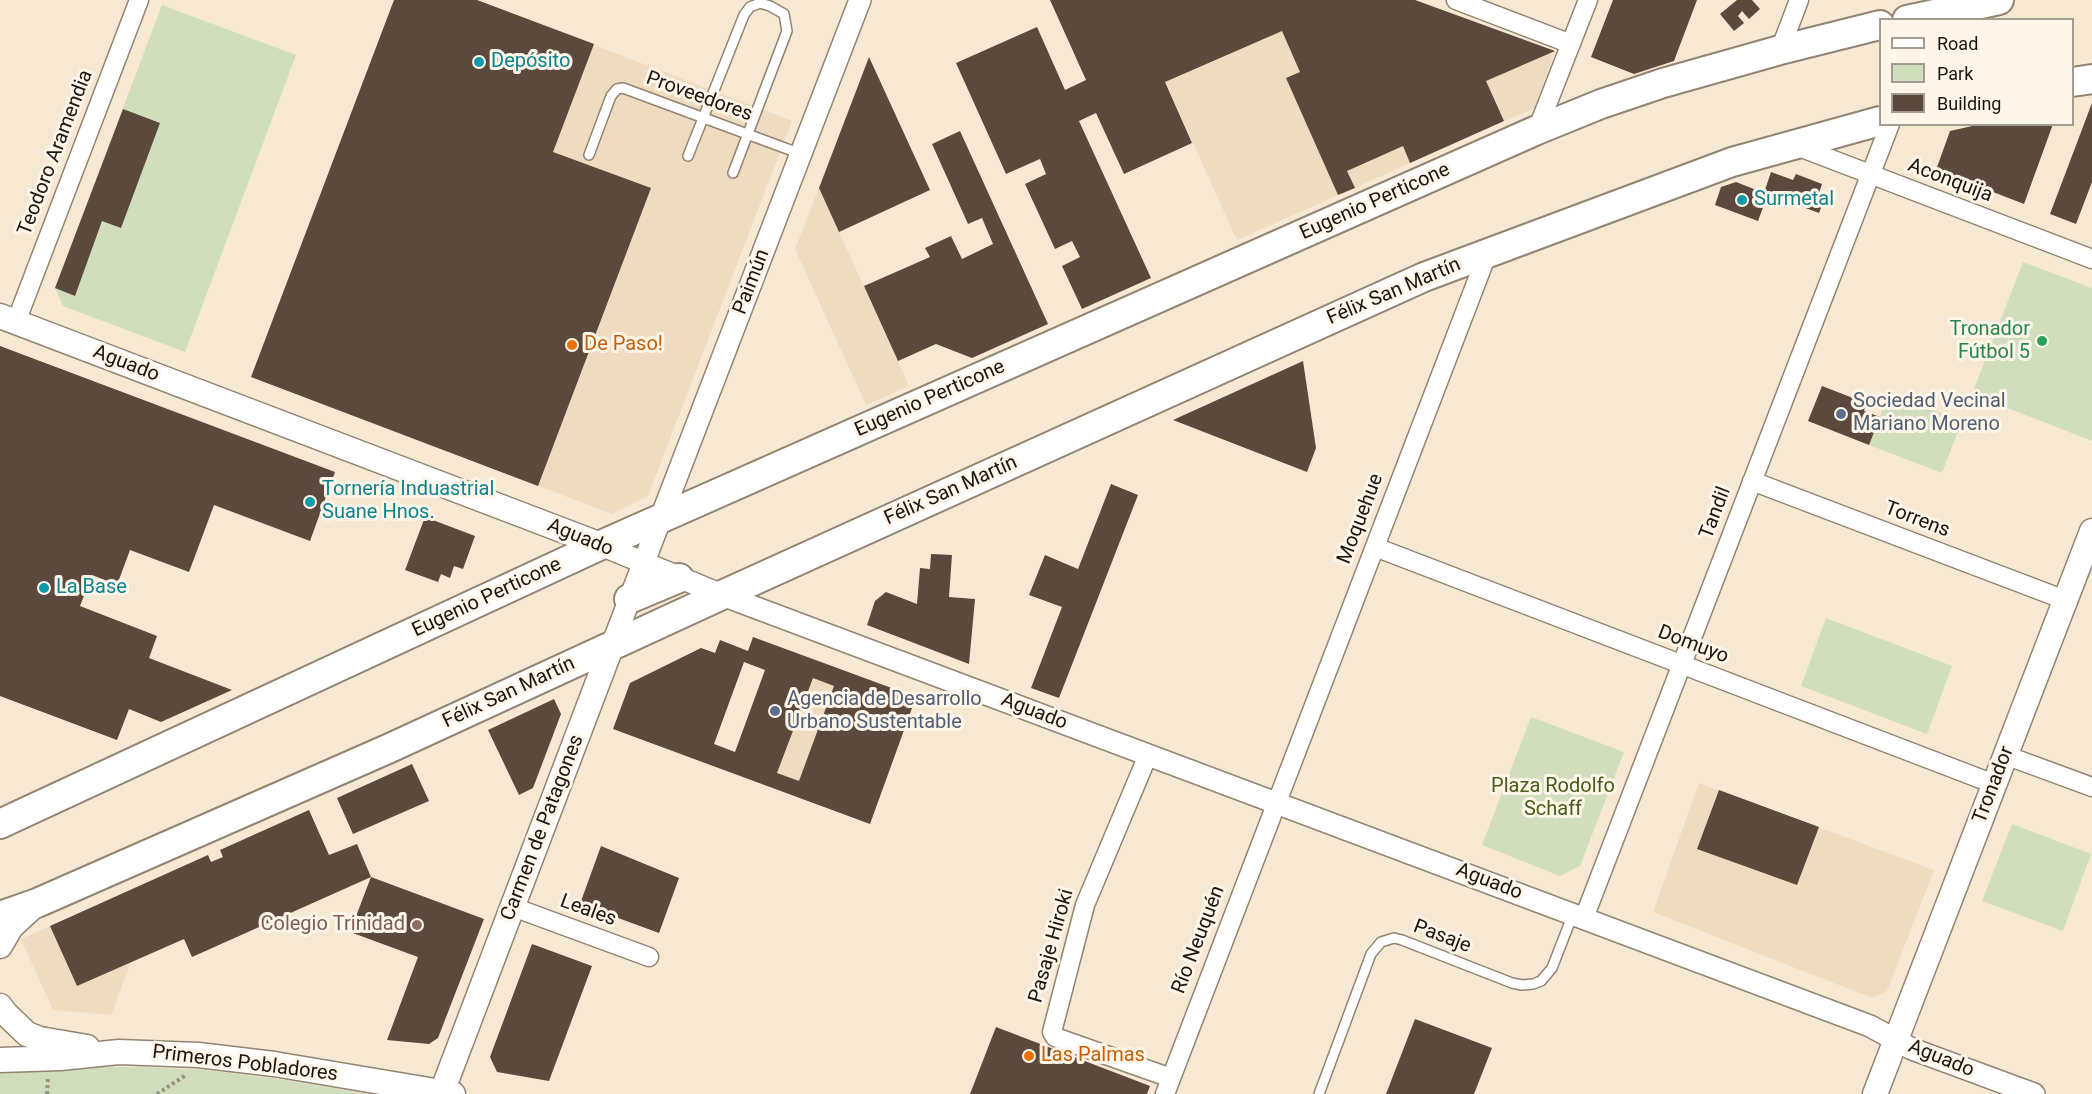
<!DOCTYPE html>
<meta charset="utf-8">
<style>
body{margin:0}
#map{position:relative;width:2092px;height:1094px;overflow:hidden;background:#f6e8d3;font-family:Roboto,sans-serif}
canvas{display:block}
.legend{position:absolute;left:1879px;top:18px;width:195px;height:108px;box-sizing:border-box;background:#fff6e9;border:2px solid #a39c91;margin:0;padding:8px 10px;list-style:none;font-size:18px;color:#1a150e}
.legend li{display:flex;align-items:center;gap:12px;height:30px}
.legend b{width:30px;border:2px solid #a39c91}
</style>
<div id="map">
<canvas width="2092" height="1094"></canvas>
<ul class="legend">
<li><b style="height:8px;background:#fff"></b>Road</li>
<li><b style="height:16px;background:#d1debe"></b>Park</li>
<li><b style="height:16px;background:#5b493d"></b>Building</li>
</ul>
</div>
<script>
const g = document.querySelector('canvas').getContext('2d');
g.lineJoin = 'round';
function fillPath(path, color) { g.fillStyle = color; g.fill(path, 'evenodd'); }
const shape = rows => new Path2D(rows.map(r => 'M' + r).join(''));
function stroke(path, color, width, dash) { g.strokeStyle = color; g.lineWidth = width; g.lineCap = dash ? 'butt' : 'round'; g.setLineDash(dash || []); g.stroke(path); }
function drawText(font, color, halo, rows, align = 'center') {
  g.font = font + ' Roboto,sans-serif'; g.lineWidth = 6; g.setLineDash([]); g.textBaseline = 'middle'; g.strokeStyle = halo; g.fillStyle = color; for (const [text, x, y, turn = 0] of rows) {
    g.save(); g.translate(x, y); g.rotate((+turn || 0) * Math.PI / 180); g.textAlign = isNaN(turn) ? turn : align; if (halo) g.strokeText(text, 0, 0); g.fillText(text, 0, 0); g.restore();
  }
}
fillPath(shape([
 [394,0,477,0,792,121,648,496,612,514,251,377],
 [1128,0,1415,0,1555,51,1534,108,1237,240],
 [819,188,909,386,866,405,795,249],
 [819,661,916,697,870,824,772,787],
 [1699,783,1934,870,1887,991,1872,998,1653,912],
 [208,855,244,934,192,957,184,939,131,962,111,1015,53,1010,21,939]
]), '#efdbc0');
fillPath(shape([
 [162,5,296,55,185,352,63,306,55,288],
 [2023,262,2092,288,2092,441,1972,394],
 [1889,393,1962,421,1942,473,1869,445],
 [1826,618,1952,666,1927,734,1801,686],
 [1531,717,1624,752,1580,866,1560,876,1482,845],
 [2012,824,2091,854,2063,931,1982,901],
 [0,1067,140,1067,206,1070,278,1079,368,1094,0,1094]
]), '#d1debe');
fillPath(shape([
 [394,0,477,0,594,44,553,152,651,188,538,486,251,377],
 [1050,0,1415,0,1555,51,1486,81,1504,121,1410,163,1403,146,1347,171,1355,188,1338,195,1286,78,1300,72,1282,31,1165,82,1192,143,1124,174,1096,113,1079,121,1151,278,1082,309,1062,266,1080,257,1072,241,1055,249,1025,184,1046,174,1040,159,1006,174,956,63,1037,27,1065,90,1086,80],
 [1613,0,1697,0,1674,61,1634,74,1591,57],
 [1737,0,1752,0,1760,9,1749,19,1742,11,1738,16,1744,23,1734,31,1720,14],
 [869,57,930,190,839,232,819,188],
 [2092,103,2092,182,2076,224,2050,214],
 [123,109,160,123,121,228,102,221,75,296,55,288],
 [1981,124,2053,124,2024,204,1936,170,1950,131],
 [960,131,1048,324,972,358,936,344,898,361,864,286,930,257,925,248,951,236,962,259,993,244,982,218,968,224,932,144],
 [1771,172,1793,180,1796,174,1822,184,1819,193,1826,195,1819,213,1768,194,1758,221,1715,205,1721,187,1736,182,1764,193],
 [0,346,335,472,310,541,214,505,189,572,130,550,117,585,92,575,80,606,157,636,149,658,232,690,161,722,129,709,117,740,0,696],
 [1303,361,1316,448,1307,472,1173,420],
 [1822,386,1866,403,1864,411,1880,417,1869,445,1808,421],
 [1111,484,1138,495,1059,698,1031,688,1062,607,1029,595,1045,555,1078,569],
 [425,517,475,536,463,569,454,566,450,578,441,574,438,582,405,570],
 [931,554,952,555,949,597,975,599,969,664,867,625,875,601,886,592,917,604,920,568,930,569],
 [753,637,916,697,870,824,613,729,630,683,701,648,715,653,720,640,748,651],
 [744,662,765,670,735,752,714,744],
 [813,678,834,686,799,781,777,773],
 [554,699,561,714,533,788,519,795,488,730],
 [412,764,429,801,353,834,337,798],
 [1719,790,1819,827,1797,885,1697,849],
 [309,810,329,855,357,844,371,877,192,957,184,939,77,986,50,926,208,855,211,862,223,857,220,850],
 [601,846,679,878,659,933,580,904],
 [371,877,484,919,438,1038,429,1044,387,1040,418,957,350,932],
 [532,944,592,966,549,1081,497,1072,490,1057],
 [1415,1019,1492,1048,1474,1094,1386,1094],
 [996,1027,1150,1086,1147,1094,970,1094]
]), '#5b493d');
const service = shape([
 [589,155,611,96,617,89,623,88,801,154],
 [688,156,744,15,750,7,760,3,770,6,784,14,787,31,733,173],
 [1319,1094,1371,954,1381,942,1394,938,1402,940,1512,983,1522,985,1533,984,1541,981,1552,968,1573,914]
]);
const minor = shape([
 [1456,0,1571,44],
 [1780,50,1799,0],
 [1537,130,1588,0],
 [1794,145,2092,259],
 [16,322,139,0],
 [1752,481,2065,600],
 [1375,547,1994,784],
 [1148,755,1085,905,1052,1032,1055,1037,1171,1078],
 [2005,755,2092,787],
 [513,907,649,957],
 [1584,918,1890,124],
 [1165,1094,1488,252]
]);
const tertiary = shape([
 [601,545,722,595,1870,1026,1912,1049,2034,1094],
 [612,645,860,0]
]);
const secondary = shape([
 [0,316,601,545],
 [0,946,11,927,35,905],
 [0,1006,6,1014,27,1034,40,1039,87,1047],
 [0,1060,60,1058,119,1052,198,1055,274,1064,453,1094],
 [442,1092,612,645],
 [1875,1094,2092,531]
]);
const trunk = shape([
 [1907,20,1999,0],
 [2072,82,2092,79],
 [629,599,679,578],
 [0,824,601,545,1537,130,1601,104,1663,83,1780,50,1880,25],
 [0,916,37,903,390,748,722,595,1424,277,1732,162,1880,121]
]);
stroke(service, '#928471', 12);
stroke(minor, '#928471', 21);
stroke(tertiary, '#928471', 24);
stroke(secondary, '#928471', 27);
stroke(trunk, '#928471', 32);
stroke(shape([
 [47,1094,48,1077],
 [157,1094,186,1075]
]), '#9b9081', 4, [3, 3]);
stroke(service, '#fff', 9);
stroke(minor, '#fff', 18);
stroke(tertiary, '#fff', 21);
stroke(secondary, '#fff', 24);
stroke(trunk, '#fff', 28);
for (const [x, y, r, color] of [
 [479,62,6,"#0f9aa8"],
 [1742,200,6,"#0f9aa8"],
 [2042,341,6,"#2e9e5b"],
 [572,345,6,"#e8710a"],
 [1841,414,6,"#5c6f8a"],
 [310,502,6,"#0f9aa8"],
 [44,588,6,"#0f9aa8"],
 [775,711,6,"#5c6f8a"],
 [417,925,6,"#8d6e63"],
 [1029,1056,6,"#e8710a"]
]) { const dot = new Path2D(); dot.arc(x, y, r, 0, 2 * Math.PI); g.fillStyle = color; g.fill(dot); stroke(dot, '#fff6e9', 2); }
drawText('20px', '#0d838f', '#fff6e9', [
 ["Depósito",491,62],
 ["Surmetal",1754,200],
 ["Tornería Induastrial",322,490],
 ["Suane Hnos.",322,513],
 ["La Base",56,588]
], 'left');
drawText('20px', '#1a150e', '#fff6e9', [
 ["Proveedores",699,97,20],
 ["Teodoro Aramendia",56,153,-69],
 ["Aconquija",1950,181,21],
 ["Eugenio Perticone",1375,202,-24],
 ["Paimún",752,282,-69],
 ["Félix San Martín",1394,292,-23],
 ["Aguado",126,364,21],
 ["Eugenio Perticone",930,399,-24],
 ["Félix San Martín",951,491,-24],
 ["Tandil",1716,513,-69],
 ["Moquehue",1361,519,-69],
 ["Torrens",1917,520,21],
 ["Aguado",580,538,22],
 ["Eugenio Perticone",487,598,-25],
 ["Domuyo",1693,645,21],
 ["Félix San Martín",509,693,-25],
 ["Aguado",1034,712,21],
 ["Tronador",1994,785,-69],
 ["Carmen de Patagones",543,828,-69],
 ["Aguado",1489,882,21],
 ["Leales",588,911,20],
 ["Pasaje",1442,937,21],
 ["Río Neuquén",1199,940,-69],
 ["Pasaje Hiroki",1052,946,-74],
 ["Aguado",1941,1059,22],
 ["Primeros Pobladores",245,1064,7]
]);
drawText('20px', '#27864d', '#fff6e9', [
 ["Tronador",2030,330],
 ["Fútbol 5",2030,353]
], 'right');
drawText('20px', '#c56008', '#fff6e9', [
 ["De Paso!",584,345],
 ["Las Palmas",1041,1056]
], 'left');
drawText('20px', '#4e5e75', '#fff6e9', [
 ["Sociedad Vecinal",1853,402],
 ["Mariano Moreno",1853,425],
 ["Agencia de Desarrollo",787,700],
 ["Urbano Sustentable",787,723]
], 'left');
drawText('20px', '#465c19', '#fff6e9', [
 ["Plaza Rodolfo",1553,787],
 ["Schaff",1553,810]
]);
drawText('20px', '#785e54', '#fff6e9', [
 ["Colegio Trinidad",405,925]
], 'right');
</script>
